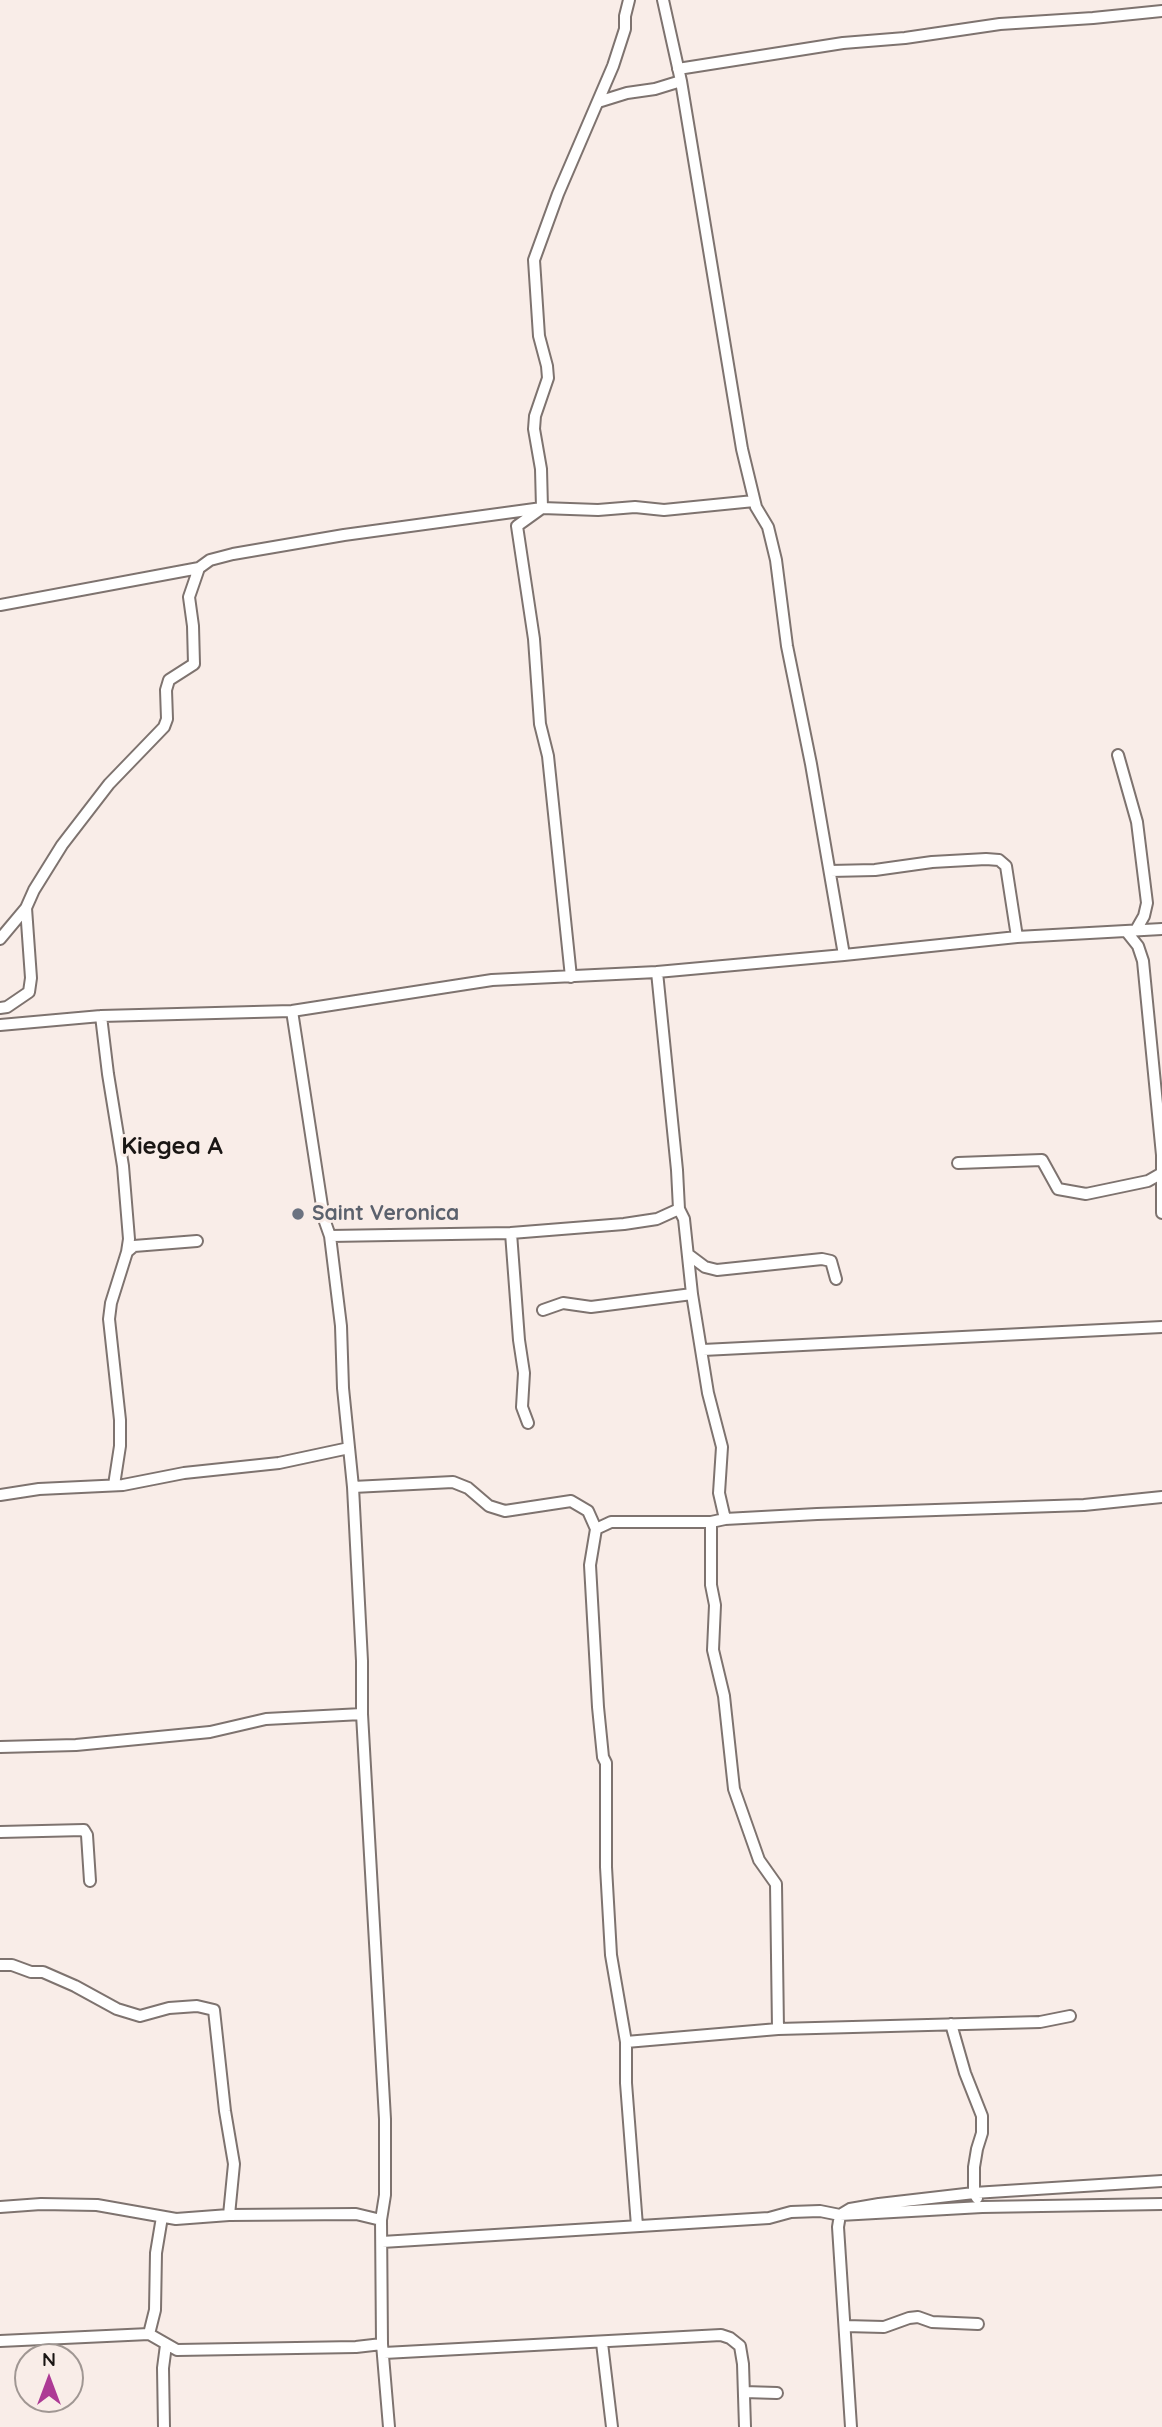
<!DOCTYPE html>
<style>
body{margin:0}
#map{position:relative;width:1162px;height:2427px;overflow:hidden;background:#f9ede8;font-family:Quicksand,sans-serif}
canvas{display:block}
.north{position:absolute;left:14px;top:2343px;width:70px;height:70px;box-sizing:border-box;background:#f9ede8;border:2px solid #a09793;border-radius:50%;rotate:0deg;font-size:19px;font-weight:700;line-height:28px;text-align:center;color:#1a1614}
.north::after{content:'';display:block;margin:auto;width:24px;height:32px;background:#ad3a95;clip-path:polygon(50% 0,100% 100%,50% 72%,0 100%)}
</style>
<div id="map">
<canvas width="1162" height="2427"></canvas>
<div class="north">N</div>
</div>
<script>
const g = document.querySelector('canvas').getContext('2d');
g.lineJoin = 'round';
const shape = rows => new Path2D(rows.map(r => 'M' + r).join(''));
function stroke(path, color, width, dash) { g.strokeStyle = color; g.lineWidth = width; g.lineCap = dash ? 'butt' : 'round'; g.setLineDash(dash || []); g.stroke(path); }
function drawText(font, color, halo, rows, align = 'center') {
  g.font = font + ' Quicksand,sans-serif'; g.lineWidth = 6; g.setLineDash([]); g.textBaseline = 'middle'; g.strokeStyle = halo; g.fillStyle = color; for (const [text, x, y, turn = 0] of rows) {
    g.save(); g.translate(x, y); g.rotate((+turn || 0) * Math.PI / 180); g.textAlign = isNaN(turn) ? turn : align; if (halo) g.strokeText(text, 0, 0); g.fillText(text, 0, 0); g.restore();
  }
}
const minor = shape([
 [663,0,681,81,742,449,756,507,768,527,776,560,787,646,811,764,844,955],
 [678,69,843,43,905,38,1000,24,1093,18,1162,11],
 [598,102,627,93,655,89,681,81],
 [0,605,199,568,210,560,233,554,344,535,542,508,598,510,635,507,664,510,754,501],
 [1118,755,1137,822,1147,903,1144,916,1136,930],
 [830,871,875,870,932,862,986,859,999,860,1006,866,1017,937],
 [1126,931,1138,946,1143,961,1162,1155,1162,1213],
 [0,939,26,908],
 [657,972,677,1170,679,1209,684,1219,692,1294,708,1393,722,1447,719,1493,725,1519,711,1522,711,1585,715,1605,713,1650,724,1696,734,1789,759,1860,776,1884,778,2029],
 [571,977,548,756,540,724,534,639,517,526,542,508,541,469,534,429,535,416,548,378,547,366,539,336,534,260,558,194,613,66,625,29,625,16,629,0],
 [0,1008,7,1007,29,992,31,978,26,908,34,890,62,845,109,784,164,727,167,719,166,690,169,680,194,664,193,626,189,597,199,568],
 [292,1011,324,1219,330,1236,341,1326,343,1388,353,1487,362,1661,362,1714,385,2119,385,2195,381,2220,382,2344,389,2427],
 [101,1016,108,1074,123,1166,129,1239,127,1252,111,1303,109,1319,120,1420,120,1446,114,1485],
 [0,1025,101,1016,292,1011,492,980,657,972,844,955,1017,937,1162,929],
 [958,1163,1042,1160,1058,1189,1086,1194,1148,1181,1162,1173],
 [511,1233,624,1224,657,1219,679,1209],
 [330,1236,511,1233,519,1340,524,1373,522,1407,528,1423],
 [127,1252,134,1246,197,1241],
 [689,1255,705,1267,717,1270,822,1259,831,1261,836,1279],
 [543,1310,563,1303,591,1307,692,1294],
 [703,1350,1162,1327],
 [353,1487,453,1482,468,1488,489,1506,505,1511,571,1501,588,1511,596,1529],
 [0,1495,39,1489,123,1485,184,1473,279,1463,349,1448],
 [725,1519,817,1514,1084,1505,1162,1497],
 [0,1747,76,1745,210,1732,266,1719,362,1714],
 [0,1832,84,1830,87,1835,90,1881],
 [0,1965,12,1965,31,1972,43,1972,75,1986,117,2009,140,2016,169,2008,197,2006,214,2010,225,2111,234,2164,229,2215],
 [951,2024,965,2073,982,2116,982,2133,977,2149,974,2167,974,2193,977,2198],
 [626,2042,778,2029,1040,2022,1070,2016],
 [0,2207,41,2204,97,2205,176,2219,229,2215,356,2214,381,2220],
 [637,2226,626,2083,626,2042,611,1955,606,1867,606,1763,603,1757,598,1707,590,1565,596,1529,611,1522,711,1522],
 [382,2242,769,2218,791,2212,820,2211,840,2215,982,2207,1162,2204],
 [845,2326,884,2327,909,2318,918,2317,932,2322,978,2324],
 [149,2334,177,2350,356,2347,382,2344],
 [0,2341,149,2334,155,2310,156,2253,162,2217],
 [602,2343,612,2427],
 [384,2353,721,2335,730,2338,740,2346,743,2364,745,2427],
 [744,2392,777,2393],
 [164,2427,163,2368,166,2345],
 [851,2427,838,2227,840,2215,850,2209,879,2204,974,2193,1162,2181]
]);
stroke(minor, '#7e736f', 14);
stroke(minor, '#fff', 10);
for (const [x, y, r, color] of [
 [298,1214,7,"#6b7280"]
]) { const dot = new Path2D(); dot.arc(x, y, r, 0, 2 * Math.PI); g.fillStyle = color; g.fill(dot); stroke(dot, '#f9ede8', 2.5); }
drawText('bold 21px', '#5b616d', '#f9ede8', [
 ["Saint Veronica",312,1214]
], 'left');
drawText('bold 24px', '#1a1614', '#f9ede8', [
 ["Kiegea A",172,1147]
]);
</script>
